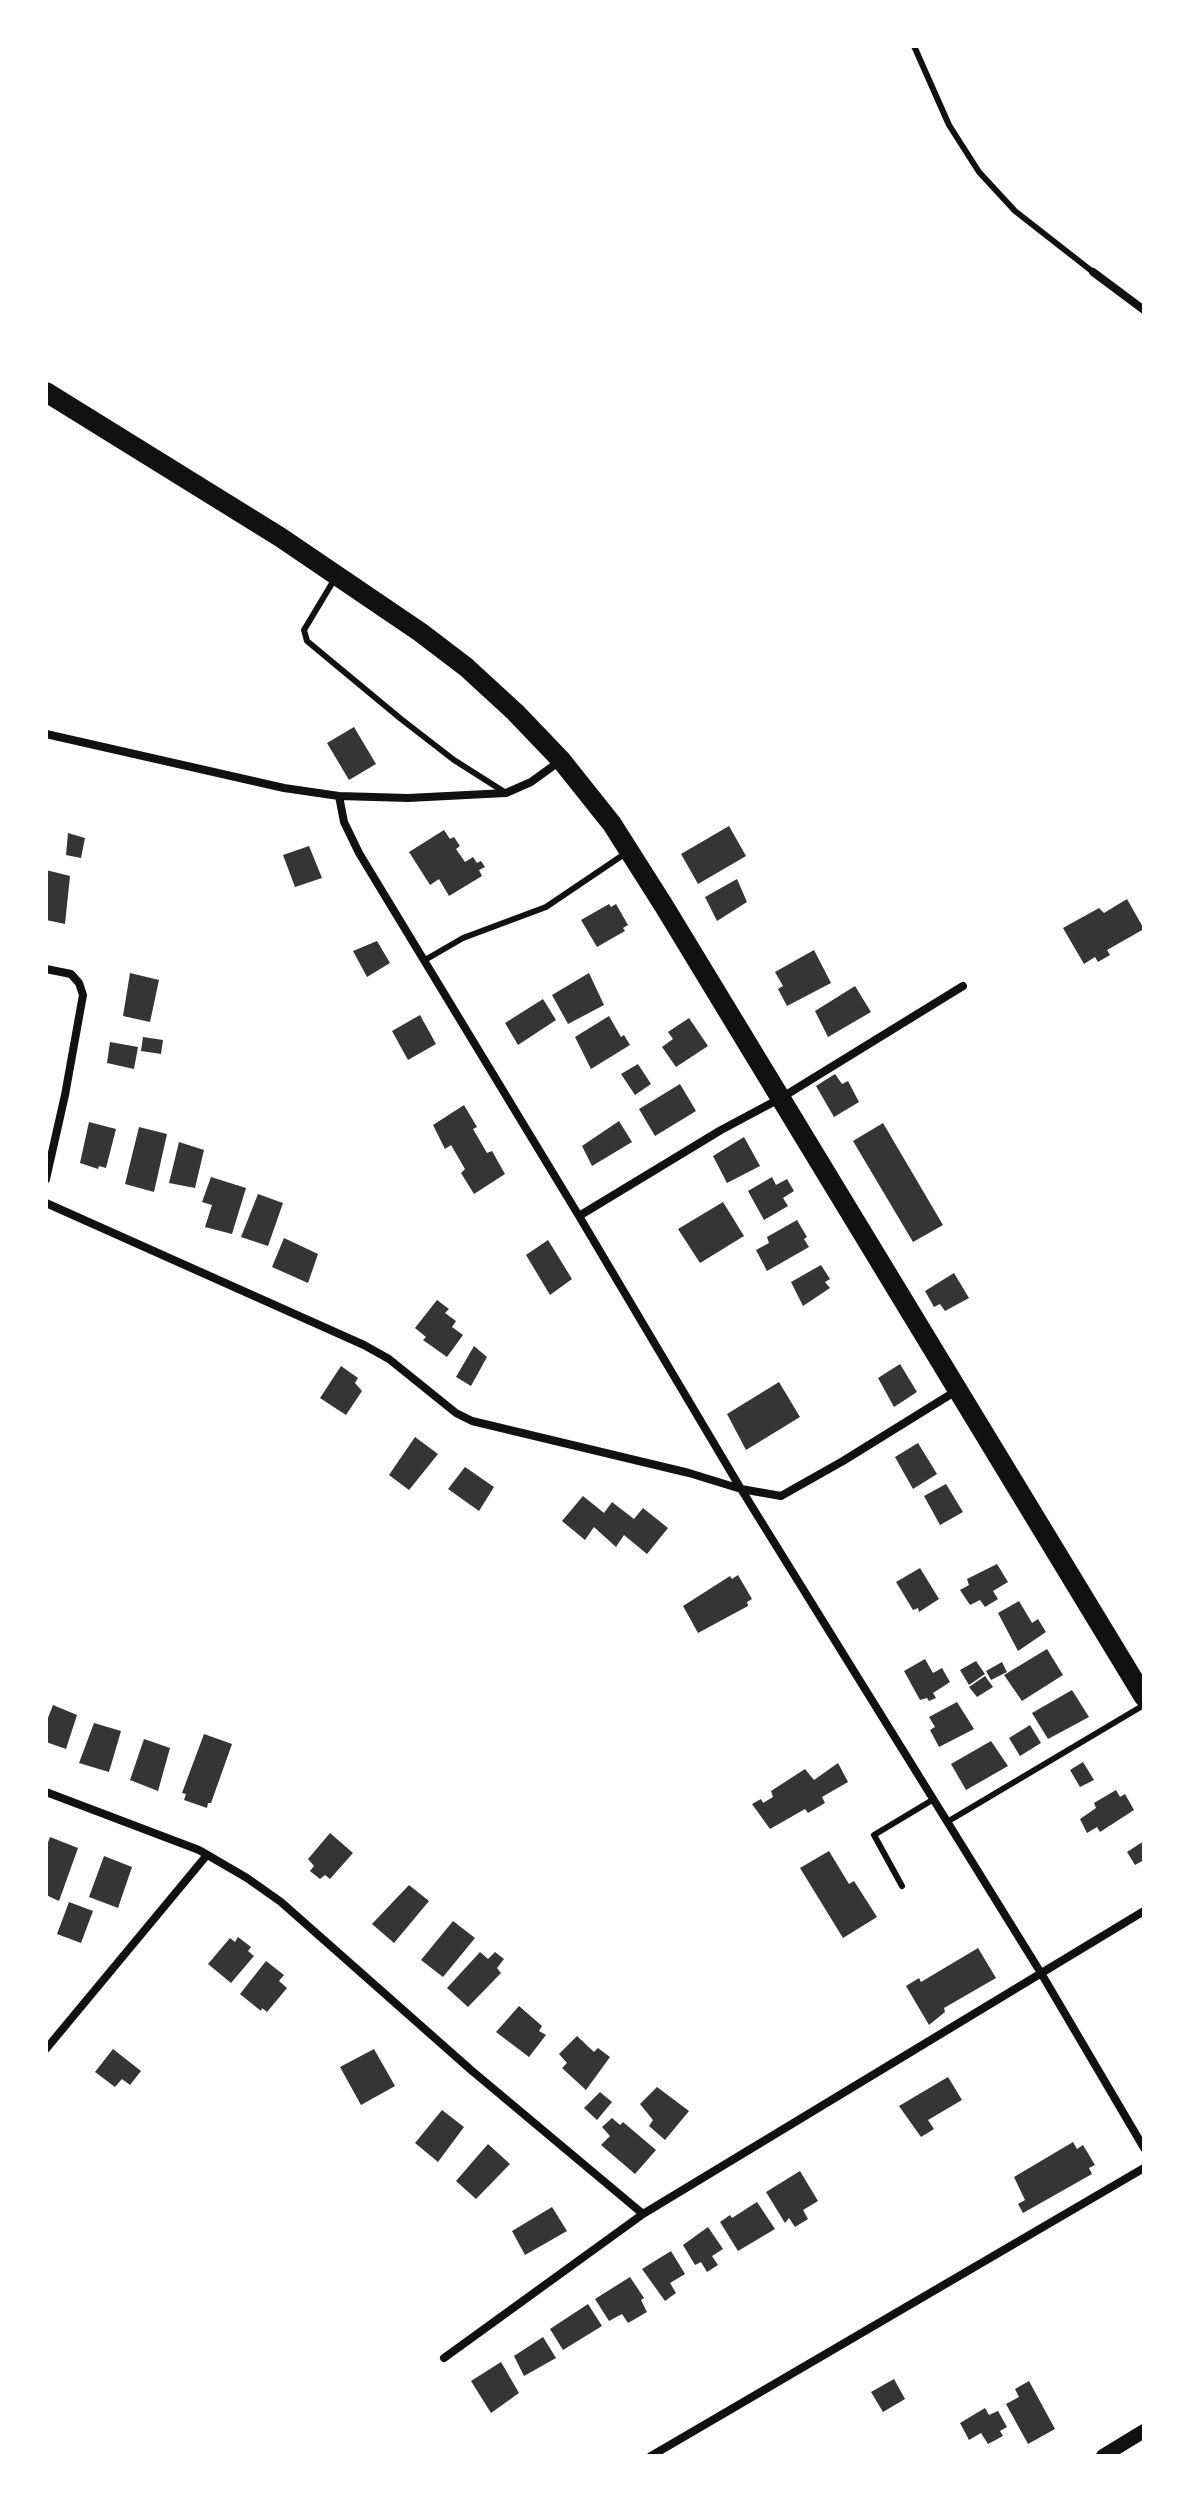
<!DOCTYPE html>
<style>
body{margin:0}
#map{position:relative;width:1190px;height:2502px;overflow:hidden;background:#fff;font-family:Arial,sans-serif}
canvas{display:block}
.frame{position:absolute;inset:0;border:48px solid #fff;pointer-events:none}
</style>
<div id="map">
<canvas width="1190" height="2502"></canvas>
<div class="frame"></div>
</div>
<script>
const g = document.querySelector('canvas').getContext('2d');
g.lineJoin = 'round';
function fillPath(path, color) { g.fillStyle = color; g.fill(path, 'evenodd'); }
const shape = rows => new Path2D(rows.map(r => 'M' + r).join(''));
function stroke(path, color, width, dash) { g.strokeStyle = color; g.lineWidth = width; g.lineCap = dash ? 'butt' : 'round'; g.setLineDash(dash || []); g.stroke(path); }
fillPath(shape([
 [354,727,376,764,349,780,327,743],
 [729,826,746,856,698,884,681,854],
 [444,830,450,839,454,837,460,846,456,849,465,862,473,857,477,863,481,861,485,867,479,870,482,876,449,896,439,879,430,885,409,852],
 [68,833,85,838,81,858,66,855],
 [309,846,322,878,295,887,283,855],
 [46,870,70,876,65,924,46,920],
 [737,879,747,902,717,921,705,897],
 [1127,899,1144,929,1107,950,1110,955,1098,962,1095,957,1084,964,1063,928,1099,908,1104,913],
 [609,904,611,907,616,904,628,925,623,928,625,931,597,947,581,920],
 [377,941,390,963,367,977,353,951],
 [814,950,831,983,787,1006,778,989,783,986,775,972],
 [130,973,159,980,150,1022,123,1016],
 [589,973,604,1005,568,1024,552,995],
 [855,986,871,1012,828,1037,815,1011],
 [543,999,556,1020,518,1045,505,1023],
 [420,1015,436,1044,408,1060,392,1031],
 [609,1016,621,1037,624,1035,630,1045,591,1069,575,1037],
 [689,1018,708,1046,676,1067,662,1047,673,1039,668,1032],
 [143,1037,163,1040,161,1054,141,1051],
 [110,1042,138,1047,134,1069,107,1063],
 [638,1064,651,1084,635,1095,621,1074],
 [835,1074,842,1084,848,1081,859,1102,834,1117,816,1086],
 [680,1084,696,1111,655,1136,639,1109],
 [464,1105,477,1127,473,1129,487,1153,492,1151,505,1174,474,1194,461,1173,465,1169,451,1145,445,1149,433,1125],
 [619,1121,632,1142,592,1166,582,1146],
 [89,1122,116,1129,106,1168,99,1166,98,1169,80,1163],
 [883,1123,943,1225,913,1242,853,1141],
 [139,1127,167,1134,154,1192,125,1184],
 [744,1137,760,1166,727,1183,713,1156],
 [179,1142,204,1150,195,1188,169,1183],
 [211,1177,246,1188,232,1234,205,1227,212,1205,202,1202],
 [772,1177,776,1185,787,1179,794,1191,783,1198,788,1206,764,1220,748,1191],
 [258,1194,283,1203,268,1246,241,1237],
 [723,1202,744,1236,700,1263,678,1229],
 [797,1220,807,1237,804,1239,809,1247,767,1271,756,1250,769,1243,767,1237],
 [284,1238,318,1254,308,1283,272,1267],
 [548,1240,572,1279,550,1295,526,1255],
 [821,1265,830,1279,825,1282,830,1288,803,1306,791,1282],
 [954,1273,969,1298,945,1311,940,1304,934,1307,925,1291],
 [437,1300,449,1309,445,1313,456,1321,452,1327,463,1335,447,1357,423,1340,426,1337,415,1328],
 [474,1346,487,1357,471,1386,456,1377],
 [900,1364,917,1392,894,1407,878,1378],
 [341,1366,358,1378,355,1383,362,1391,346,1415,320,1398],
 [779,1382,800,1417,746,1450,727,1414],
 [415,1437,438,1454,409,1490,389,1475],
 [918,1443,937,1474,913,1489,895,1457],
 [465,1467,494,1487,479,1511,448,1489],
 [946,1484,963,1512,940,1525,924,1496],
 [583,1496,604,1513,612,1502,634,1519,643,1508,668,1528,647,1554,624,1535,616,1547,594,1527,585,1540,562,1521],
 [997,1564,1008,1582,993,1591,998,1599,985,1607,980,1600,970,1605,960,1590,969,1585,967,1579],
 [920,1568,939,1599,919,1612,918,1608,913,1610,896,1582],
 [738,1575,752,1599,747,1602,748,1606,698,1633,683,1606,730,1576,732,1579],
 [1019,1601,1032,1623,1038,1619,1046,1632,1018,1651,998,1613],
 [1047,1649,1063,1675,1022,1701,1004,1675],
 [925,1659,933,1673,942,1668,950,1682,933,1693,936,1698,929,1701,927,1698,920,1700,904,1671],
 [976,1661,985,1674,969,1685,960,1670],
 [1002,1662,1007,1672,991,1680,986,1671],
 [985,1676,993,1687,977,1697,969,1687],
 [1072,1690,1089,1717,1048,1739,1032,1713],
 [957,1702,974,1729,939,1747,930,1730,935,1727,929,1717],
 [53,1705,77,1715,66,1749,46,1742,46,1723],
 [94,1723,121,1731,109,1772,79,1763],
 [1030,1725,1041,1743,1020,1756,1009,1738],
 [204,1734,232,1744,211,1803,208,1803,207,1808,184,1800,186,1794,182,1793],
 [144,1739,170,1748,158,1791,130,1780],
 [991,1741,1008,1766,966,1790,951,1764],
 [1083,1762,1094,1780,1080,1787,1070,1770],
 [838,1763,848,1782,822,1797,825,1803,808,1813,805,1809,770,1829,752,1804,761,1799,763,1803,773,1797,771,1791,805,1769,814,1780],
 [1116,1790,1120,1797,1125,1794,1134,1810,1100,1832,1097,1827,1087,1833,1080,1819,1096,1808,1094,1803],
 [330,1833,353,1853,330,1879,325,1875,320,1879,310,1871,314,1866,308,1859],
 [50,1837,78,1848,59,1901,46,1895,46,1848],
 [1144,1841,1144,1860,1135,1865,1127,1852],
 [829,1851,849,1884,854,1881,877,1917,843,1938,800,1868],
 [104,1856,132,1867,118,1908,89,1897],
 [409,1885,429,1901,394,1943,372,1924],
 [69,1902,93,1911,81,1943,57,1934],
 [453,1921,475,1938,443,1977,421,1960],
 [238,1937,251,1947,248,1951,254,1956,231,1983,208,1964,230,1938,235,1942],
 [978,1948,996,1978,944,2008,945,2012,929,2025,906,1986,919,1978,921,1982],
 [480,1952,488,1959,495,1952,504,1959,497,1968,501,1973,468,2007,447,1988],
 [266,1961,284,1975,279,1981,287,1988,267,2012,262,2008,261,2011,240,1994],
 [519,2006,542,2026,539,2031,546,2035,529,2057,496,2032],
 [577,2036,594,2052,598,2048,610,2057,586,2090,562,2068,567,2063,559,2054],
 [113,2049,141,2071,130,2085,122,2079,115,2087,95,2072],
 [374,2049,395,2086,361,2105,340,2067],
 [948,2077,962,2100,928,2120,934,2129,921,2137,899,2106],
 [657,2087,689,2111,665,2140,649,2126,653,2120,640,2104],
 [600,2092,612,2102,597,2120,584,2108],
 [442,2110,464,2127,438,2162,415,2143],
 [612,2118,620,2125,623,2122,656,2150,635,2174,601,2145,610,2136,602,2127],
 [1073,2142,1077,2149,1083,2145,1095,2165,1089,2168,1092,2174,1023,2213,1018,2204,1025,2200,1014,2177],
 [488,2144,510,2164,476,2199,456,2181],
 [800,2171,818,2201,803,2210,808,2219,795,2227,789,2218,785,2223,766,2192],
 [757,2202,775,2229,738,2251,720,2222,730,2215,732,2218],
 [552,2207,567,2231,525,2255,512,2231],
 [708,2227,723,2249,712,2256,718,2265,707,2272,701,2262,695,2265,683,2245],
 [671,2251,685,2274,670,2283,676,2293,665,2301,642,2269],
 [630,2277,644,2298,641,2300,647,2312,628,2323,622,2314,609,2321,595,2299],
 [588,2304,602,2326,563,2350,550,2329],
 [543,2337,556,2358,524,2376,514,2356],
 [501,2362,519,2393,491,2413,471,2381],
 [894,2379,905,2399,883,2412,871,2392],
 [1029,2381,1055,2429,1028,2444,1006,2404,1019,2397,1015,2389],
 [985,2408,989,2415,998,2411,1007,2427,1000,2431,1003,2436,988,2444,981,2433,969,2440,960,2423]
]), '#353535');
stroke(shape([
 [914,46,949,125,979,172,1015,211,1093,272],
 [334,580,304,630,307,641,401,719,454,760,506,793],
 [425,960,463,938,546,907,626,853],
 [947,1822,1144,1705],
 [902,1886,874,1835,934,1799]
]), '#111', 6);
stroke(shape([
 [1093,272,1144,310],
 [46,734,284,788,339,796,408,798,506,793,531,782,560,761],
 [339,796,344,822,359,853,579,1216,741,1489,1041,1973,1144,2148],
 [46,969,71,974,79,983,83,995,65,1095,46,1179],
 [46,1203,364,1345,389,1359,456,1413,472,1421,689,1473,741,1489,781,1496,843,1461,956,1391],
 [579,1216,721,1130,781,1098,963,986],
 [46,1792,199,1850,247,1878,281,1902,471,2070,643,2214],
 [46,2049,207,1855],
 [444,2358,643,2214,1144,1911],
 [651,2456,1144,2168]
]), '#111', 8);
stroke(shape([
 [1103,2456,1144,2431]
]), '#111', 14);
stroke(shape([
 [46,392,280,537,420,632,466,667,515,712,561,760,612,824,664,906,1144,1697]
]), '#111', 20);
</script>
